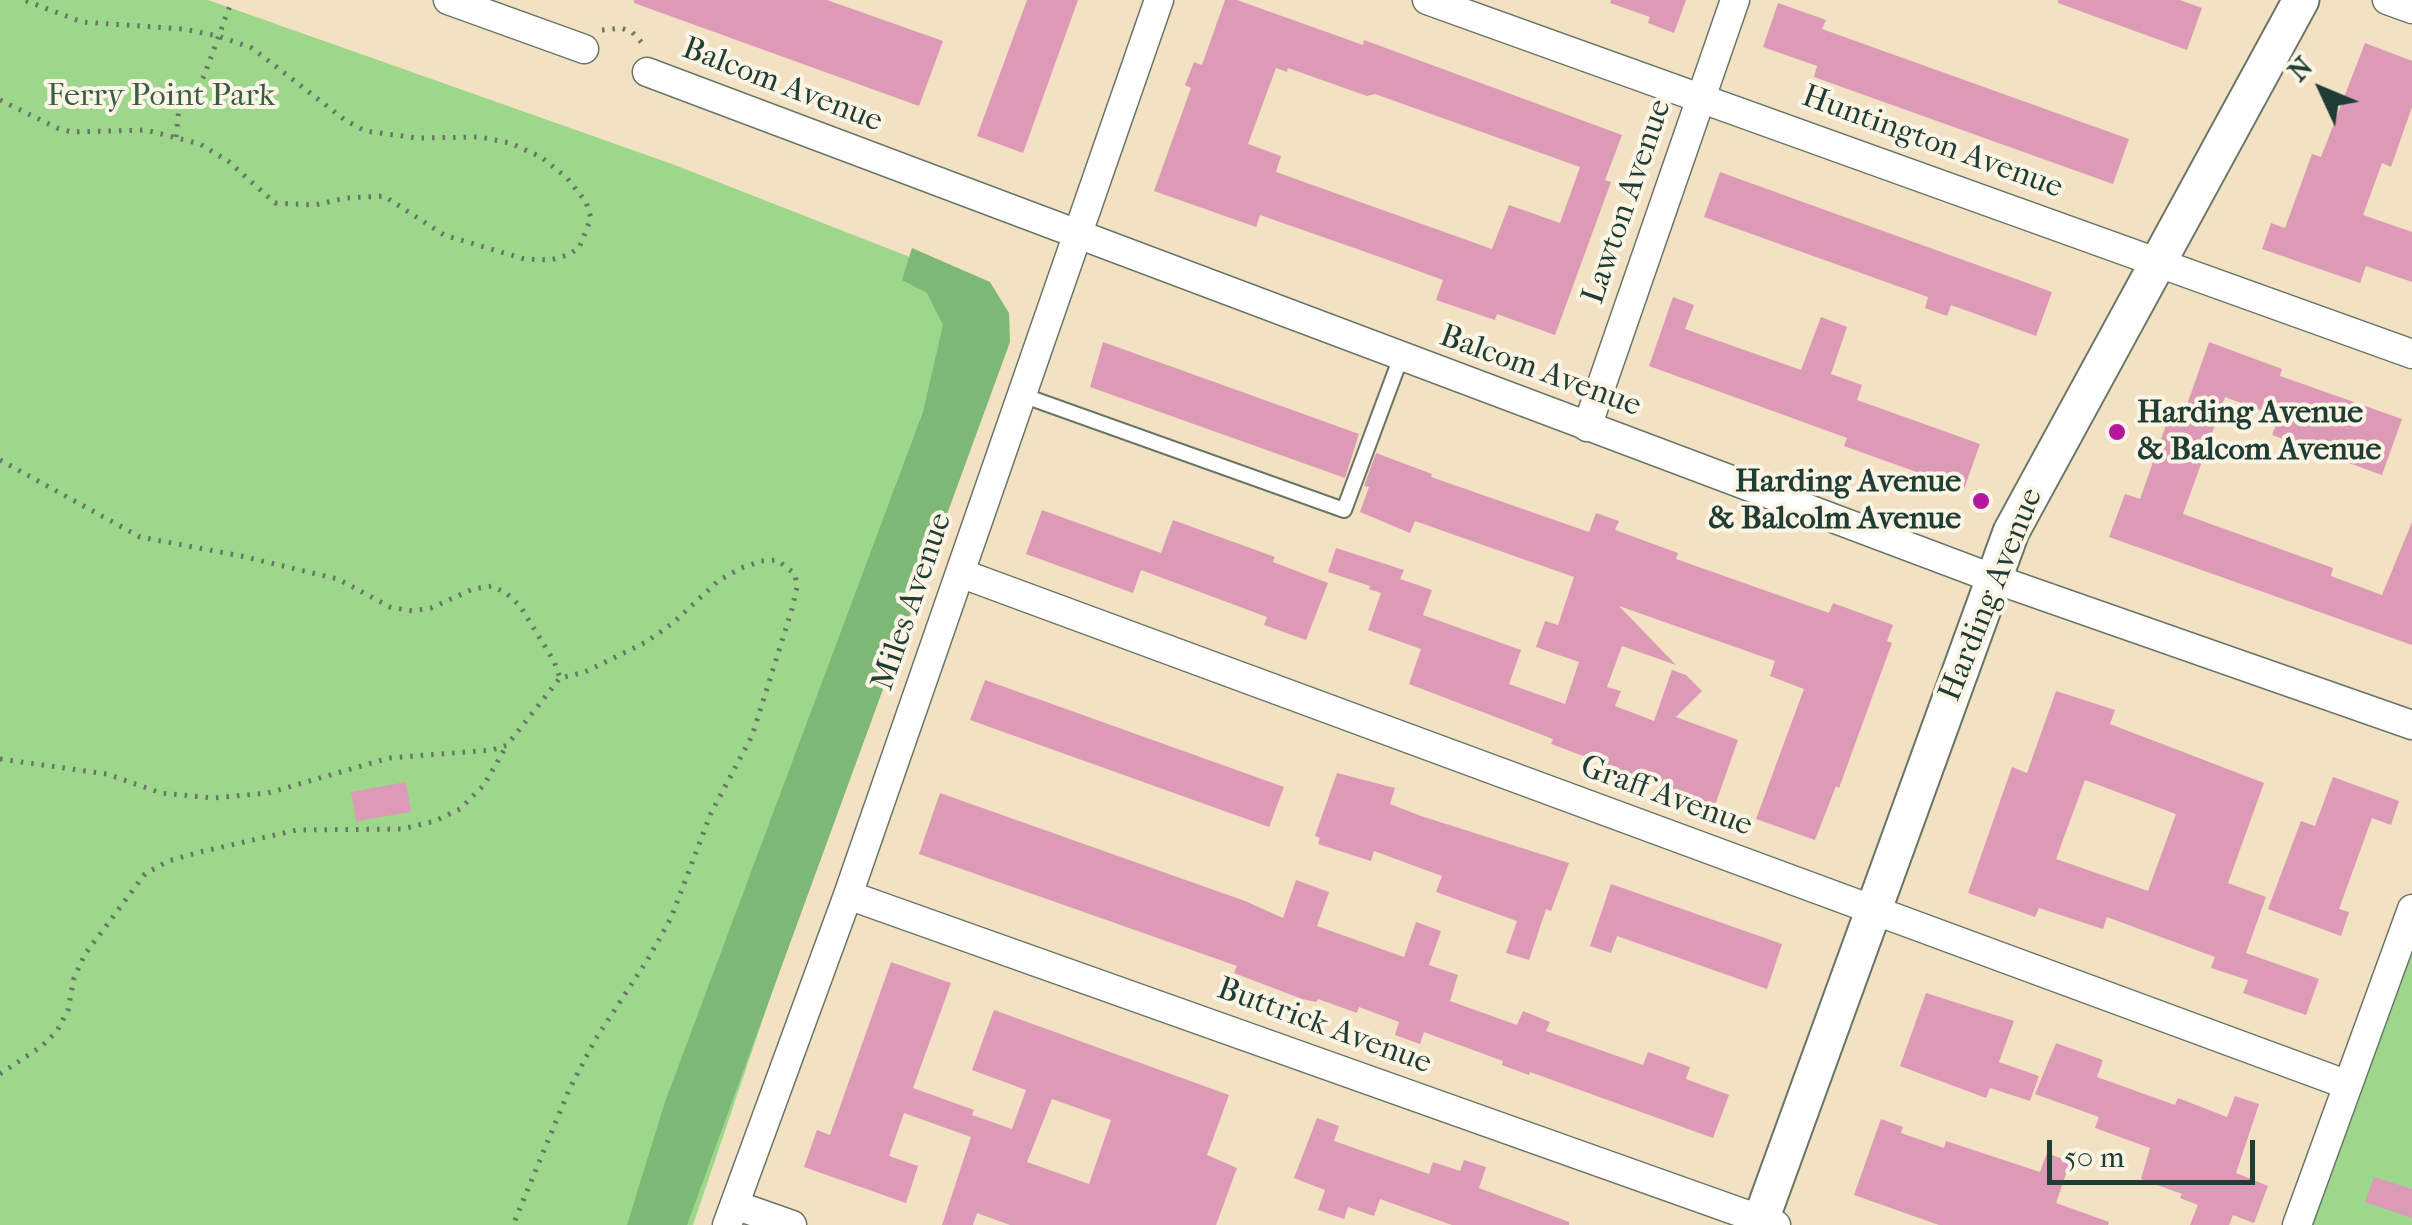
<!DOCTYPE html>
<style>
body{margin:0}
#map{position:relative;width:2412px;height:1225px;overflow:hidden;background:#f2e1c2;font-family:"IM FELL French Canon",serif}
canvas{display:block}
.north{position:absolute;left:2272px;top:40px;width:100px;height:100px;-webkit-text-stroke:8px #fcf5e5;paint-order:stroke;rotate:314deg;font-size:28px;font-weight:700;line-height:40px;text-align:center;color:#1f3d34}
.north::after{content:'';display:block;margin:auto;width:35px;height:45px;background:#1f3d34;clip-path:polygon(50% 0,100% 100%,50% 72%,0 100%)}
.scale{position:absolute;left:2047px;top:1140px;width:208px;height:45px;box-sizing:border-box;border:5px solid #1f3d34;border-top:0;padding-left:12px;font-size:30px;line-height:35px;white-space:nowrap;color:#1f3d34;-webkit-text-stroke:8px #fcf5e5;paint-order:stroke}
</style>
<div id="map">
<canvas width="2412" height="1225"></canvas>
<div class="north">N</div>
<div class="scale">50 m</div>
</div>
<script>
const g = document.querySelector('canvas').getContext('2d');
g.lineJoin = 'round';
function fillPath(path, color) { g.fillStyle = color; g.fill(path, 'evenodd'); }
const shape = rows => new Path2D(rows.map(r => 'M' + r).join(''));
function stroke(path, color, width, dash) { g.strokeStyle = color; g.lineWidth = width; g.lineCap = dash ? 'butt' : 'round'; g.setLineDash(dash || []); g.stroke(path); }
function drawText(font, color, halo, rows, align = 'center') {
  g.font = font + ' "IM FELL French Canon",serif'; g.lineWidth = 8; g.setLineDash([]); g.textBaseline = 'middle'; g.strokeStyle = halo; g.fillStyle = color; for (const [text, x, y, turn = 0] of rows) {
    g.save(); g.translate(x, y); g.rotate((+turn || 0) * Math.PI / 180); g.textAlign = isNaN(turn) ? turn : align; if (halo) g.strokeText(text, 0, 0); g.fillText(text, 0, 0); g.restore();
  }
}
fillPath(shape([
 [0,0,208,0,672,164,948,272,1001,317,693,1225,0,1225],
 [2412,942,2412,1225,2308,1225]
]), '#9cd78b');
fillPath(shape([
 [912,248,990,282,1009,313,1010,342,687,1225,627,1225,665,1102,923,412,943,325,927,293,902,280]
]), '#7db877');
fillPath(shape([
 [634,0,827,0,943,41,919,106,634,3],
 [1027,0,1078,0,1023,153,977,136],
 [1225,0,1237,0,1363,45,1364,40,1622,135,1605,180,1611,182,1555,335,1497,314,1495,320,1436,300,1443,280,1377,256,1260,215,1256,227,1154,191,1191,88,1185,85,1194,62,1202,65],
 [1276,68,1287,72,1288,68,1367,96,1375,94,1580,167,1560,223,1509,205,1492,249,1276,172,1281,156,1248,144],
 [1611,0,1686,0,1674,33,1648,23,1650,17,1610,3],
 [2058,0,2180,0,2202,8,2187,50,2058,3],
 [1778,3,1826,20,1822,29,2129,139,2113,184,1814,77,1817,66,1763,47],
 [2365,43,2412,61,2412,107,2391,167,2382,163,2363,215,2412,232,2412,282,2366,266,2360,283,2262,249,2271,223,2285,228,2312,154,2321,157],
 [1720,172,2052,292,2036,336,1951,305,1947,316,1925,308,1928,297,1704,217],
 [1673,297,1694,305,1685,329,1801,370,1821,317,1847,327,1831,374,1862,385,1857,400,1980,444,1964,489,1844,446,1847,438,1649,366],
 [1103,342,1359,434,1345,478,1090,387],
 [2209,342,2282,369,2280,376,2402,419,2382,475,2272,435,2279,417,2225,397,2183,514,2333,568,2331,576,2382,595,2412,522,2412,645,2109,537,2125,494,2140,499,2172,408,2184,413],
 [1376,453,1432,474,1431,477,1589,532,1596,513,1619,521,1615,530,1678,553,1676,559,1829,613,1833,603,1893,625,1887,641,1892,643,1881,673,1839,788,1836,786,1815,840,1756,819,1804,689,1770,676,1775,661,1619,606,1676,665,1622,646,1607,687,1621,691,1615,706,1654,721,1672,670,1686,675,1702,691,1676,717,1738,740,1714,808,1671,793,1672,789,1551,744,1553,739,1409,684,1421,649,1368,630,1381,593,1369,589,1370,586,1328,572,1336,548,1404,570,1400,579,1432,590,1423,615,1521,650,1509,684,1565,704,1579,662,1536,647,1545,621,1558,625,1574,577,1415,521,1410,533,1360,512,1369,487,1364,486],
 [1042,510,1161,553,1173,520,1275,557,1273,562,1328,583,1306,640,1264,625,1267,617,1141,570,1133,593,1026,554],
 [985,680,1284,787,1269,827,970,720],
 [2056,691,2115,710,2110,724,2264,783,2228,883,2266,897,2246,953,2319,979,2306,1015,2243,993,2248,980,2211,968,2215,957,2107,917,2103,929,2039,908,2035,917,1968,893,2012,767,2027,773],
 [2085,780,2176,814,2148,891,2056,859],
 [1337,773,1395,788,1390,804,1421,816,1569,863,1551,911,1546,909,1529,960,1506,953,1517,921,1436,892,1442,876,1374,851,1371,861,1318,844,1320,838,1315,836],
 [2333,777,2399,801,2391,825,2372,818,2339,909,2349,912,2341,936,2268,909,2301,821,2315,826],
 [406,782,411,812,356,821,351,792],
 [940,793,1245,901,1283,918,1296,880,1329,892,1317,926,1404,957,1416,922,1441,931,1429,965,1458,975,1450,1001,1517,1025,1523,1011,1550,1022,1546,1031,1643,1065,1648,1052,1690,1067,1686,1079,1729,1095,1713,1138,1530,1072,1529,1075,1502,1065,1503,1061,1424,1032,1420,1044,1395,1035,1399,1022,1359,1007,1357,1013,1318,999,1316,1002,1302,999,1234,973,1237,966,919,854],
 [1611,884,1782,944,1767,989,1617,936,1611,953,1590,946],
 [891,962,951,983,913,1088,974,1110,972,1115,1012,1129,1026,1090,972,1070,994,1010,1229,1095,1207,1155,1237,1168,1216,1225,1010,1225,977,1213,973,1225,942,1225,971,1137,904,1113,889,1156,918,1166,906,1203,804,1167,817,1130,830,1135],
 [1052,1099,1111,1120,1089,1184,1027,1162],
 [1926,993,2014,1021,1999,1062,2039,1076,2030,1101,1990,1088,1986,1098,1900,1066],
 [2056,1043,2103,1060,2097,1077,2175,1105,2178,1098,2227,1117,2235,1096,2259,1104,2236,1173,2268,1186,2254,1223,2233,1215,2229,1225,2190,1225,2198,1205,2180,1198,2182,1194,2141,1179,2150,1148,2095,1128,2099,1117,2035,1094],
 [1317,1118,1339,1126,1334,1141,1429,1174,1433,1162,1460,1171,1464,1160,1486,1167,1479,1188,1569,1222,1569,1225,1452,1225,1380,1199,1374,1216,1348,1207,1344,1219,1318,1210,1325,1190,1294,1178],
 [1881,1119,1903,1127,1901,1133,1944,1148,1946,1141,2040,1172,2047,1153,2070,1162,2056,1203,2109,1222,2108,1225,1939,1225,1854,1195],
 [2374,1177,2412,1189,2412,1218,2365,1202]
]), '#dc9ab6');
const service = shape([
 [1022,395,1344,510,1401,357]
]);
const minor = shape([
 [448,0,584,49],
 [1427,0,2412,354],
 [2387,0,2412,9],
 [647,72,1992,578,2412,725],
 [1587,427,1735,0],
 [960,573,2348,1085],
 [848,895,1776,1225],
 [735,1205,792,1225],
 [727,1225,848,895,1159,0],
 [2297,1225,2412,909]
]);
const tertiary = shape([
 [1759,1225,2011,532,2301,0]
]);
stroke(service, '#697666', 18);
stroke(minor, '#697666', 31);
stroke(tertiary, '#697666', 39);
stroke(shape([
 [602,30,621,28,632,32,644,45],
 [0,100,57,128,72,132,146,130,200,144,228,161,275,203,315,205,346,198,384,196,444,235,524,259,550,260,568,255,579,248,591,218,586,202,567,178,541,157,510,143,480,137,417,138,365,131,345,120,252,48,218,36,183,29,82,22,24,0],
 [176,137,180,98,192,98,204,76,232,0],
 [0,460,140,537,241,556,338,579,390,607,412,611,431,608,473,589,492,586,506,593,520,606,554,661,560,678,585,672,646,642,673,623,718,581,741,568,761,561,777,560,795,574,797,587,792,609,752,736,711,813,671,918,648,959,595,1040,569,1090,513,1225],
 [0,759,107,774,161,793,213,798,268,793,389,758,492,750,507,745,560,678],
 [0,1074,42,1046,57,1031,68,1010,74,978,85,954,145,874,168,861,200,852,297,830,402,829,435,821,460,809,484,785,507,745]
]), '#697666', 5, [2.5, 8]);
stroke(service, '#fff', 14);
stroke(minor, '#fff', 28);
stroke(tertiary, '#fff', 35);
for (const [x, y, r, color] of [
 [2117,432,10,"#b5179e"],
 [1981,501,10,"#b5179e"]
]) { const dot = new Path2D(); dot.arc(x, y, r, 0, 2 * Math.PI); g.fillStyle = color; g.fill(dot); stroke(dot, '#fcf5e5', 4); }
drawText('32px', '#1f3d34', '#fcf5e5', [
 ["Balcom Avenue",782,86,21],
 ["Huntington Avenue",1932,143,20],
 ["Lawton Avenue",1628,202,-71],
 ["Balcom Avenue",1540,372,20],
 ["Harding Avenue",1992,595,-68],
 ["Miles Avenue",913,602,-71],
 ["Graff Avenue",1666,797,20],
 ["Buttrick Avenue",1324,1027,20]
]);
drawText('32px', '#385c45', '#fcf5e5', [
 ["Ferry Point Park",161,97]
]);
drawText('bold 32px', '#1f3d34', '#fcf5e5', [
 ["Harding Avenue",2137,414],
 ["& Balcom Avenue",2137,451],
 ["Harding Avenue",1961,483,"right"],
 ["& Balcolm Avenue",1961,520,"right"]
], 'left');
</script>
